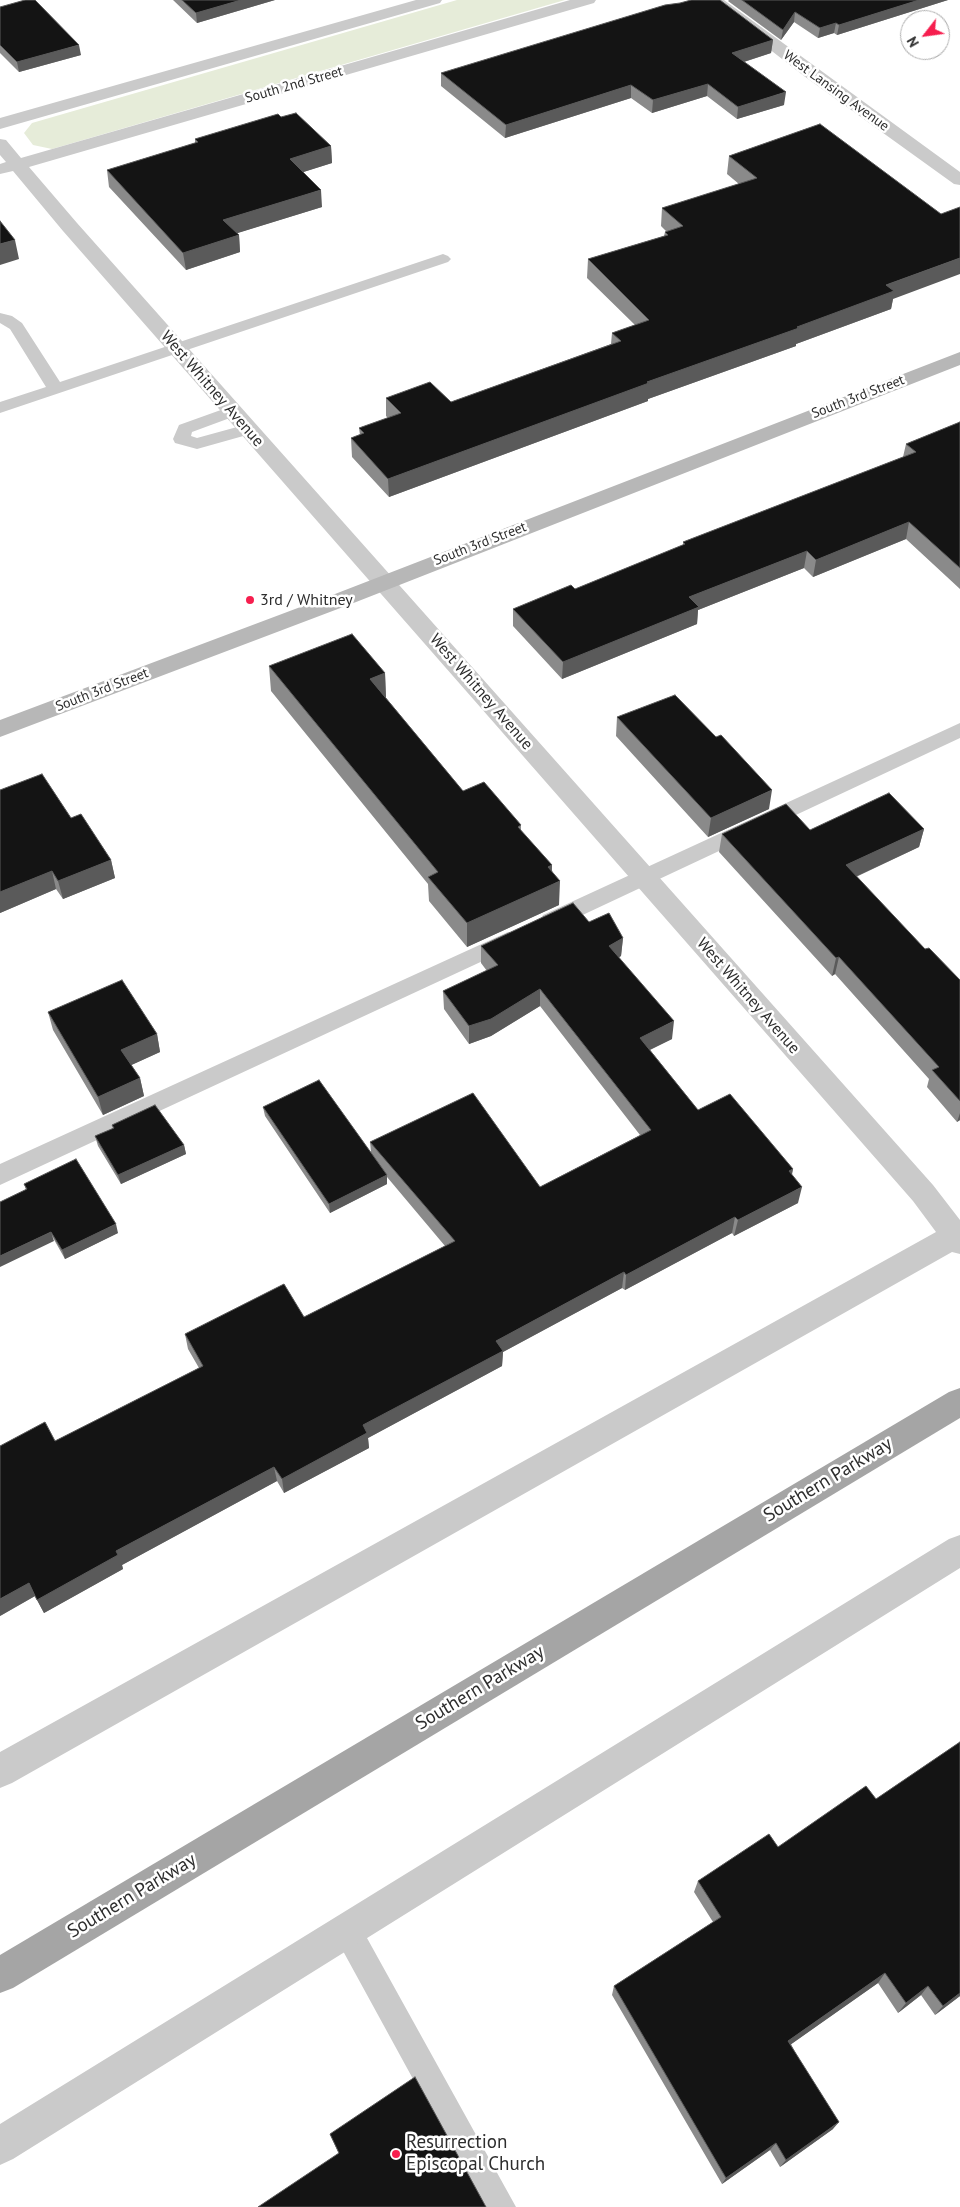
<!DOCTYPE html>
<style>
body{margin:0}
#map{position:relative;width:960px;height:2207px;overflow:hidden;background:#fff;font-family:"PT Sans",sans-serif}
canvas{display:block}
.north{position:absolute;left:900px;top:10px;width:50px;height:50px;box-sizing:border-box;background:#fff;border:1px solid #ababab;border-radius:50%;rotate:240deg;font-size:14px;font-weight:700;line-height:20px;text-align:center;color:#2d2d2d}
.north::after{content:'';display:block;margin:auto;width:18px;height:22px;background:#f61e4e;clip-path:polygon(50% 0,100% 100%,50% 72%,0 100%)}
</style>
<div id="map">
<canvas width="960" height="2207"></canvas>
<div class="north">N</div>
</div>
<script>
const g = document.querySelector('canvas').getContext('2d');
g.lineJoin = 'round';
function fillPath(path, color) { g.fillStyle = color; g.fill(path, 'evenodd'); }
const shape = rows => new Path2D(rows.map(r => 'M' + r).join(''));
function stroke(path, color, width, dash) { g.strokeStyle = color; g.lineWidth = width; g.lineCap = dash ? 'butt' : 'round'; g.setLineDash(dash || []); g.stroke(path); }
function drawText(font, color, halo, rows, align = 'center') {
  g.font = font + ' "PT Sans",sans-serif'; g.lineWidth = 5; g.setLineDash([]); g.textBaseline = 'middle'; g.strokeStyle = halo; g.fillStyle = color; for (const [text, x, y, turn = 0] of rows) {
    g.save(); g.translate(x, y); g.rotate((+turn || 0) * Math.PI / 180); g.textAlign = isNaN(turn) ? turn : align; if (halo) g.strokeText(text, 0, 0); g.fillText(text, 0, 0); g.restore();
  }
}
fillPath(shape([
 [457,0,565,0,52,149,33,145,24,133,32,123]
]), '#e6ecd9');
fillPath(shape([
 [443,254,448,256,451,259,448,262,0,413,0,402,46,387,10,329,0,323,0,313,12,316,22,323,60,382,443,254],
 [232,406,238,407,240,411,238,415,192,432,191,436,197,438,248,424,254,425,256,429,254,433,197,449,175,443,173,439,179,425,232,406],
 [960,723,960,738,557,927,550,929,543,927,540,921,543,915,960,723],
 [508,932,515,934,519,940,515,946,0,1185,0,1164,508,932],
 [347,1915,357,1920,516,2207,483,2207,337,1940,332,1930,337,1920,347,1915]
]), '#cacaca');
fillPath(shape([
 [416,0,442,0,440,3,0,129,0,118,416,0],
 [570,0,596,0,594,3,29,167,77,223,933,1185,960,1220,960,1254,952,1252,12,1783,0,1788,0,1752,936,1232,913,1201,63,231,13,171,0,174,0,164,6,162,0,155,0,139,6,140,21,158,570,0],
 [706,0,724,0,960,172,960,185,954,184,804,76,706,0],
 [960,1535,960,1568,13,2159,0,2165,0,2124,949,1539,960,1535]
]), '#cacaca');
fillPath(shape([
 [960,352,960,365,351,604,0,737,0,720,335,594,960,352]
]), '#b7b7b7');
fillPath(shape([
 [960,1388,960,1418,13,1988,0,1993,0,1955,949,1392,960,1388]
]), '#a5a5a5');
fillPath(shape([
 [173,0,275,0,197,23],
 [729,0,948,0,837,35,834,33,818,38,794,22,781,40,728,1],
 [0,7,81,55,19,72,0,53],
 [773,40,771,53,744,62,784,105,737,119,707,96,652,113,631,98,505,138,441,86,441,73],
 [281,117,331,146,332,163,303,172,322,207,237,233,239,235,240,252,186,270,109,187,107,170,195,143,195,139],
 [820,124,893,299,891,309,796,344,796,346,648,399,648,401,389,497,352,457,351,438,360,435,359,428,388,418,386,416,386,398,451,402,611,344,612,333,635,325,587,278,588,259,664,236,665,232,667,232,661,226,662,208,739,184,727,174,729,156],
 [960,422,960,589,906,539,813,577,804,568,698,610,697,624,562,679,513,626,513,609,575,589,683,545,683,542,903,457,906,444],
 [269,666,385,673,386,698,463,791,521,825,521,831,552,865,552,870,559,905,467,947,429,901,428,884,271,691],
 [617,717,769,809,708,837,616,736],
 [0,790,71,818,111,860,115,878,63,899,56,889,0,913],
 [924,829,919,847,856,877,925,949,960,980,960,1120,957,1122,927,1087,929,1079,835,974,832,976,719,852,722,834,810,830],
 [589,922,623,938,621,956,619,957,672,1039,650,1050,698,1110,793,1169,792,1175,798,1203,734,1236,732,1233,625,1290,622,1288,503,1352,502,1366,368,1438,369,1448,284,1493,277,1481,122,1565,123,1569,44,1613,35,1596,0,1616,55,1441,199,1368,188,1349,185,1334,304,1317,445,1246,387,1177,387,1184,330,1213,265,1116,263,1107,371,1152,370,1142,540,1187,640,1135,540,1006,491,1036,469,1044,444,1009,443,991,487,971,481,963,481,946],
 [48,1012,157,1034,160,1052,131,1065,140,1078,144,1096,103,1115,53,1030],
 [112,1125,184,1145,186,1154,121,1184,98,1146,95,1136,113,1129],
 [24,1184,118,1233,65,1259,26,1190],
 [960,1742,960,1996,935,2015,921,1995,898,2013,878,1983,791,2044,833,2129,780,2167,770,2150,722,2184,612,1995,614,1986,713,1922,694,1892,698,1881,778,1847,876,1799],
 [330,2134,486,2207,339,2154]
]), '#8a8a8a');
fillPath(shape([
 [241,0,275,0,197,23,196,13],
 [919,0,948,0,837,35,839,25],
 [795,12,794,22,781,40,783,30],
 [836,23,834,33,818,38,820,28],
 [773,40,771,53,731,66,732,53],
 [79,45,81,55,19,72,17,62],
 [708,84,707,96,652,113,653,100],
 [631,85,631,98,505,138,506,125],
 [786,92,784,105,737,119,738,107],
 [331,146,332,163,291,176,290,159],
 [321,190,322,207,225,237,223,220],
 [239,235,240,252,186,270,183,253],
 [15,240,19,259,0,265,0,244],
 [960,258,960,274,893,299,891,309,796,344,796,346,648,399,648,401,389,497,388,479,647,382,797,327,886,285],
 [909,522,906,539,813,577,816,560],
 [807,551,804,568,698,610,697,624,562,679,563,662,689,597],
 [385,673,386,698,370,679],
 [772,790,769,809,708,837,711,818],
 [924,829,919,847,842,883,846,865],
 [111,860,115,878,63,899,58,881],
 [552,865,551,885,560,881,559,905,467,947,467,923],
 [52,871,56,889,0,913,0,892],
 [623,938,621,956,608,964,609,946],
 [839,957,835,974,832,976,836,958],
 [540,989,540,1006,491,1036,469,1044,469,1026],
 [674,1021,672,1039,639,1055,640,1038],
 [157,1034,160,1052,125,1068,121,1050],
 [140,1078,144,1096,103,1115,98,1097],
 [960,1113,960,1120,957,1122],
 [184,1145,186,1154,121,1184,118,1175],
 [793,1169,789,1185,789,1171],
 [387,1175,387,1184,330,1213,329,1204],
 [802,1187,798,1203,734,1236,738,1220],
 [735,1217,732,1233,625,1290,626,1275],
 [116,1224,118,1233,65,1259,62,1250],
 [51,1232,54,1241,0,1267,0,1256],
 [624,1272,622,1288,503,1352,502,1366,368,1438,369,1448,284,1493,282,1479,363,1425,496,1341],
 [274,1467,277,1481,122,1565,123,1569,44,1613,37,1600,116,1551],
 [29,1583,35,1596,0,1616,0,1599],
 [885,1973,878,1983,783,2050,788,2041],
 [928,1986,921,1995,898,2013,906,2003],
 [960,1993,960,1996,935,2015,943,2006],
 [839,2122,833,2129,780,2167,786,2160],
 [776,2143,770,2150,722,2184,726,2178]
]), '#5a5a5a');
const building = shape([
 [25,0,35,0,79,45,17,62,0,45,0,7,25,0],
 [182,0,241,0,196,13,182,0],
 [691,0,720,0,773,40,732,53,786,92,738,107,708,84,653,100,631,85,506,125,441,73,665,5,680,3,691,0],
 [742,0,919,0,839,25,836,23,820,28,795,12,783,30,742,0],
 [296,113,331,146,290,159,321,190,223,220,239,235,183,253,107,170,198,142,195,139,278,114,281,117,296,113],
 [820,124,941,214,960,207,960,258,886,285,894,291,797,327,799,328,647,382,649,383,388,479,351,438,364,433,359,428,401,413,386,398,430,382,451,402,621,341,612,333,649,320,588,259,668,235,665,232,683,226,662,208,757,178,729,156,820,124],
 [0,221,15,240,0,244,0,221],
 [960,422,960,568,909,522,816,560,807,551,689,597,699,607,563,662,513,609,571,585,575,589,685,544,683,542,916,452,906,444,960,422],
 [352,634,385,673,370,679,463,791,484,782,521,825,518,827,552,865,548,867,560,881,467,923,428,877,438,872,269,666,352,634],
 [675,695,716,737,721,735,772,790,711,818,617,717,675,695],
 [42,774,71,818,81,814,111,860,58,881,52,871,0,892,0,790,42,774],
 [889,793,924,829,846,865,925,949,929,948,960,980,960,1101,932,1070,939,1067,839,957,836,958,722,834,786,804,810,830,889,793],
 [573,903,589,922,609,913,623,938,609,946,674,1021,640,1038,698,1110,730,1094,793,1169,789,1171,802,1187,738,1220,735,1217,626,1275,624,1272,496,1341,503,1351,363,1425,367,1433,282,1479,274,1467,116,1551,118,1555,37,1600,29,1583,0,1599,0,1446,45,1422,55,1441,203,1366,185,1334,284,1284,304,1317,455,1241,370,1142,473,1093,540,1187,651,1130,540,989,491,1019,469,1026,443,991,498,965,481,946,573,903],
 [122,980,157,1034,121,1050,140,1078,98,1097,48,1012,122,980],
 [319,1080,387,1175,329,1204,263,1107,319,1080],
 [155,1105,184,1145,118,1175,95,1136,114,1128,112,1125,155,1105],
 [76,1159,116,1224,62,1250,51,1232,0,1256,0,1202,27,1189,24,1184,76,1159],
 [960,1742,960,1993,943,2006,928,1986,906,2003,885,1973,788,2041,839,2122,786,2160,776,2143,726,2178,614,1986,721,1917,698,1881,769,1834,778,1847,866,1786,876,1799,960,1742],
 [415,2077,486,2207,258,2207,339,2153,330,2134,415,2077]
]);
fillPath(building, '#141414');
stroke(building, '#5a5a5a', 1);
for (const [x, y, r, color] of [
 [250,600,5,"#f61e4e"],
 [396,2154,5,"#f61e4e"]
]) { const dot = new Path2D(); dot.arc(x, y, r, 0, 2 * Math.PI); g.fillStyle = color; g.fill(dot); stroke(dot, '#fff', 2); }
drawText('14px', '#2d2d2d', '#fff', [
 ["South 2nd Street",294,85,-16],
 ["West Lansing Avenue",836,91,36],
 ["South 3rd Street",858,397,-21],
 ["South 3rd Street",480,544,-21],
 ["South 3rd Street",102,690,-21]
]);
drawText('16px', '#2d2d2d', '#fff', [
 ["West Whitney Avenue",212,389,49],
 ["West Whitney Avenue",481,692,49],
 ["West Whitney Avenue",748,996,49]
]);
drawText('16px', '#2d2d2d', '#fff', [
 ["3rd / Whitney",260,600]
], 'left');
drawText('19px', '#2d2d2d', '#fff', [
 ["Southern Parkway",828,1480,-31],
 ["Southern Parkway",480,1688,-31],
 ["Southern Parkway",132,1896,-31]
]);
drawText('19px', '#2d2d2d', '#fff', [
 ["Resurrection",406,2143],
 ["Episcopal Church",406,2165]
], 'left');
</script>
